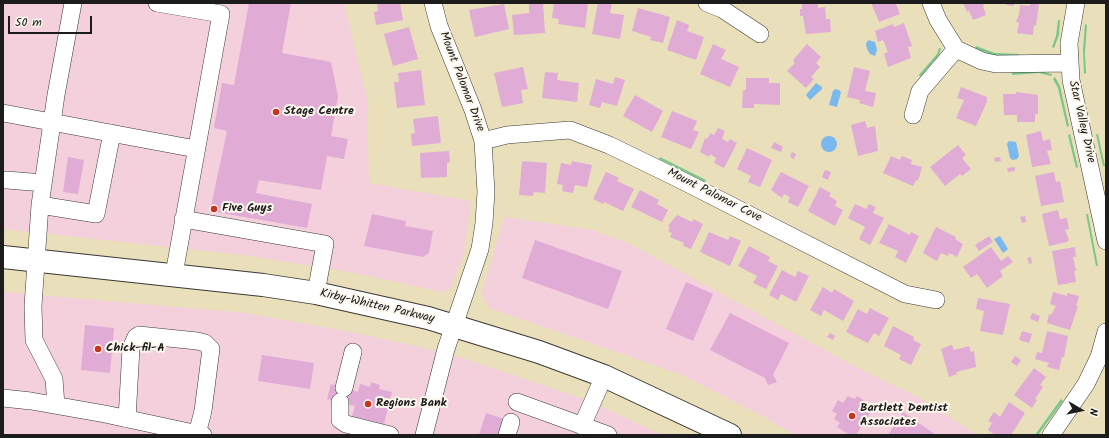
<!DOCTYPE html>
<style>
body{margin:0}
#map{position:relative;width:1109px;height:438px;overflow:hidden;background:#e9dfbb;font-family:Kalam,sans-serif}
canvas{display:block}
.frame{position:absolute;inset:0;border:4px solid #1c1c1c;pointer-events:none}
.north{position:absolute;left:1061px;top:390px;width:40px;height:40px;-webkit-text-stroke:3px #fbf7ec;paint-order:stroke;rotate:99deg;font-size:11px;font-weight:700;line-height:16px;text-align:center;color:#1c1c1c}
.north::after{content:'';display:block;margin:auto;width:14px;height:18px;background:#1c1c1c;clip-path:polygon(50% 0,100% 100%,50% 72%,0 100%)}
.scale{position:absolute;left:8px;top:16px;width:84px;height:18px;box-sizing:border-box;border:2px solid #1c1c1c;border-top:0;padding-left:5px;font-size:12px;line-height:14px;white-space:nowrap;color:#1c1c1c;-webkit-text-stroke:3px #fbf7ec;paint-order:stroke}
</style>
<div id="map">
<canvas width="1109" height="438"></canvas>
<div class="frame"></div>
<div class="north">N</div>
<div class="scale">50 m</div>
</div>
<script>
const g = document.querySelector('canvas').getContext('2d');
g.lineJoin = 'round';
function fillPath(path, color) { g.fillStyle = color; g.fill(path, 'evenodd'); }
const shape = rows => new Path2D(rows.map(r => 'M' + r).join(''));
function stroke(path, color, width, dash) { g.strokeStyle = color; g.lineWidth = width; g.lineCap = dash ? 'butt' : 'round'; g.setLineDash(dash || []); g.stroke(path); }
function drawText(font, color, halo, rows, align = 'center') {
  g.font = font + ' Kalam,sans-serif'; g.lineWidth = 4; g.setLineDash([]); g.textBaseline = 'middle'; g.strokeStyle = halo; g.fillStyle = color; for (const [text, x, y, turn = 0] of rows) {
    g.save(); g.translate(x, y); g.rotate((+turn || 0) * Math.PI / 180); g.textAlign = isNaN(turn) ? turn : align; if (halo) g.strokeText(text, 0, 0); g.fillText(text, 0, 0); g.restore();
  }
}
fillPath(shape([
 [3,3,344,3,367,99,369,183,471,201,464,253,451,289,442,292,355,273,243,255,3,229],
 [504,217,592,230,630,244,852,365,920,398,977,435,795,435,757,413,680,374,489,308,482,293],
 [3,292,245,313,356,333,433,350,465,359,584,399,663,435,3,435]
]), '#f4cfdc');
fillPath(shape([
 [1058,20,1060,20,1059,35,1054,48,1052,47,1056,36],
 [1085,24,1087,25,1085,52,1086,73,1084,74,1083,50],
 [976,46,995,53,1019,54,1019,56,992,55,975,48],
 [939,48,941,48,939,55,920,77,919,75,937,54],
 [1012,72,1043,72,1052,74,1051,76,1039,73,1012,75],
 [1055,77,1060,86,1069,126,1067,127,1058,88,1053,79],
 [1070,134,1078,167,1076,168,1068,135],
 [1096,134,1098,134,1105,166,1103,166],
 [660,157,706,180,705,182,659,159],
 [1086,214,1088,214,1098,266,1096,266],
 [1061,399,1063,401,1038,435,1035,435]
]), '#78c889');
fillPath(shape([
 [868,40,875,42,877,50,875,56,870,54,867,49,866,44],
 [816,83,822,87,822,89,810,100,806,95],
 [835,89,839,90,841,92,837,107,829,105,833,91],
 '821 144a8 8 0 1 1 16 0a8 8 0 1 1-16 0Z',
 [1009,141,1016,142,1019,156,1017,159,1013,160,1010,158,1007,144],
 [1000,236,1008,249,1003,253,994,239]
]), '#7ab9ee');
fillPath(shape([
 [249,3,291,3,282,53,331,62,338,96,331,136,348,139,344,159,327,156,321,190,259,180,256,193,312,204,307,228,210,211,227,131,214,128,222,83,234,85],
 [377,3,400,3,403,20,376,25,374,12,378,11],
 [529,3,543,3,545,33,514,35,512,15,529,13],
 [554,3,588,3,585,28,558,24,559,19,552,18],
 [598,3,612,3,610,13,624,15,620,39,592,34],
 [802,3,818,3,818,8,825,7,826,19,830,19,831,32,806,34,803,16,800,16,800,9,802,9],
 [871,3,898,3,896,4,900,14,879,22],
 [963,3,985,3,983,6,986,15,973,20,969,11,967,12],
 [1007,3,1014,3,1014,6,1006,5],
 [1030,3,1039,4,1036,26,1034,25,1033,35,1017,33,1019,23,1016,21,1019,15,1020,5,1030,6],
 [504,4,509,29,475,37,469,10],
 [638,8,670,17,663,43,650,40,651,37,632,31],
 [677,20,689,25,687,31,704,37,696,60,667,50],
 [904,23,912,46,908,47,911,58,888,67,884,54,888,52,883,40,878,42,875,31,893,24,894,27],
 [409,27,418,59,393,66,384,34],
 [713,44,726,50,721,59,739,67,730,87,700,74],
 [807,44,821,57,816,63,820,67,811,77,814,79,806,88,787,71,795,63,793,60],
 [523,67,528,89,521,90,523,103,502,107,494,73],
 [854,67,870,71,865,91,876,93,873,107,859,103,860,100,847,97],
 [421,70,425,105,397,108,394,82,399,82,398,73],
 [545,72,558,73,557,80,579,83,577,102,542,98],
 [615,77,625,80,617,106,602,102,600,108,589,105,596,79,613,84],
 [746,78,769,78,769,83,780,83,780,105,754,104,754,108,742,108,743,90,746,90],
 [961,87,987,97,987,102,976,126,956,118,964,100,957,98],
 [1016,92,1038,95,1038,114,1035,114,1035,122,1017,122,1017,115,1004,115,1003,94,1016,94],
 [635,95,663,111,652,132,623,116],
 [672,111,697,121,693,130,699,132,691,149,661,137],
 [438,116,441,143,412,146,411,134,415,133,413,119],
 [865,121,867,128,875,126,878,151,858,156,851,125],
 [718,128,725,131,722,139,728,142,730,139,737,143,724,168,714,163,716,158,710,154,709,157,700,152,705,138,707,139,711,133,714,135],
 [1041,131,1043,141,1050,139,1052,150,1047,151,1051,164,1032,167,1026,135],
 [774,142,783,147,781,152,771,148],
 [958,145,966,155,962,158,971,169,962,176,960,174,945,186,930,167],
 [747,148,772,160,760,187,748,182,751,176,737,169],
 [449,151,450,162,447,163,447,177,421,178,420,153],
 [792,152,796,154,794,159,790,157],
 [891,156,900,160,902,156,912,160,911,164,922,167,918,181,916,180,913,186,883,173],
 [68,157,84,160,78,194,63,192],
 [1000,157,1001,161,995,162,994,158],
 [522,161,547,163,545,193,534,192,533,196,519,195],
 [572,161,592,165,587,187,575,185,573,193,562,191,563,185,557,184,561,163,571,165],
 [1015,167,1015,171,1008,172,1007,168],
 [825,170,831,172,828,180,822,177],
 [606,172,619,178,617,181,634,189,623,211,604,202,603,204,593,199],
 [781,172,809,186,798,207,788,202,790,197,784,194,782,198,771,190],
 [1054,172,1056,182,1060,181,1064,202,1041,206,1035,176],
 [820,187,831,193,829,196,837,201,835,206,843,210,835,226,808,211],
 [640,190,659,200,657,204,668,210,662,222,631,207],
 [855,204,866,209,869,204,876,207,873,213,884,218,870,245,859,239,865,227,848,218],
 [1058,210,1060,219,1067,218,1069,229,1065,230,1069,240,1067,242,1049,246,1042,214],
 [372,214,406,221,405,226,433,231,429,253,423,257,364,246],
 [677,215,692,222,693,219,703,224,691,249,683,246,684,243,670,237,672,233,668,231,670,227,668,226],
 [1025,216,1026,222,1022,223,1020,217],
 [889,224,910,235,911,232,919,236,906,263,895,257,898,251,879,243],
 [936,227,956,237,955,239,963,244,957,257,949,253,948,256,941,253,937,261,923,253],
 [709,232,728,240,730,236,741,241,730,266,700,252],
 [989,236,993,242,979,251,975,245],
 [535,240,622,271,608,309,522,278],
 [749,246,770,257,768,261,778,266,766,289,753,283,757,276,738,266],
 [991,247,1001,261,1008,256,1013,262,1000,271,1003,276,987,288,977,274,971,278,963,267],
 [1075,247,1076,257,1073,257,1076,271,1074,271,1076,282,1058,285,1052,251],
 [1031,257,1032,263,1029,264,1027,258],
 [782,270,795,277,798,271,809,276,796,302,781,294,778,300,769,295],
 [686,282,713,294,693,341,666,329],
 [823,287,832,293,834,289,854,301,843,321,824,310,821,316,810,310],
 [1053,292,1067,296,1067,293,1079,296,1076,306,1078,306,1070,330,1047,323,1049,314,1051,315,1056,306,1050,304],
 [978,298,1010,304,1003,335,980,331,984,311,976,309],
 [870,308,889,318,879,336,874,333,868,343,846,332,858,309,867,314],
 [730,313,789,343,773,375,777,382,768,385,765,378,710,350],
 [1032,313,1040,316,1038,322,1030,319],
 [85,325,114,328,110,373,81,370],
 [893,326,914,337,913,340,921,344,911,365,899,359,901,355,884,346],
 [1022,331,1032,334,1029,343,1019,340],
 [1047,331,1068,336,1064,357,1062,357,1059,370,1047,367,1049,363,1035,359,1037,352,1042,353],
 [830,333,835,336,833,340,827,337],
 [952,345,954,350,969,346,971,352,974,351,976,367,956,372,957,374,949,377,941,349],
 [262,355,314,363,310,389,258,381],
 [1015,356,1021,360,1017,366,1011,362],
 [1034,368,1046,377,1040,385,1043,387,1035,399,1037,400,1032,408,1014,395],
 [371,382,380,385,379,389,392,392,384,424,352,416,355,406,327,399,331,384,358,392,360,384,370,387],
 [848,396,855,399,857,396,874,407,856,435,850,435,837,427,840,423,834,419,837,414,832,411,838,400,843,403],
 [1009,402,1025,413,1011,435,995,435,988,430,992,423,988,421,994,412,1000,417],
 [903,412,936,435,888,435],
 [486,413,516,423,512,435,479,435]
]), '#e0acd6');
const minor = shape([
 [157,3,221,14,174,274],
 [707,3,722,9,760,34],
 [931,3,938,20,956,49,982,61,996,64,1069,63],
 [1076,3,1069,43,1071,80,1106,241],
 [3,113,196,149],
 [913,115,920,91,956,49],
 [483,141,507,135,570,130,609,145,677,178,905,294,936,300],
 [7,180,43,183],
 [40,205,96,214,112,133],
 [183,219,325,244,316,293],
 [344,388,353,352],
 [3,398,31,401,105,414,203,435],
 [340,402,340,420,346,424,390,435],
 [517,402,608,435],
 [56,405,54,379,34,340,33,306,40,205,56,95,73,3],
 [127,419,131,348,136,337,139,335,197,341,205,343,211,349,203,411,197,434],
 [582,426,604,376],
 [424,435,446,349,480,249,484,223,486,192,483,141,473,110,439,26,433,3],
 [507,435,511,422],
 [1051,435,1086,384,1099,357,1106,332]
]);
const major = shape([
 [3,257,263,285,316,293,428,318,539,352,604,376,730,435]
]);
stroke(minor, '#3b3934', 18);
stroke(major, '#3b3934', 24);
stroke(minor, '#fff', 17);
stroke(major, '#fff', 22);
for (const [x, y, r, color] of [
 [276,112,4,"#c8321e"],
 [214,209,4,"#c8321e"],
 [98,349,4,"#c8321e"],
 [368,404,4,"#c8321e"],
 [852,416,4,"#c8321e"]
]) { const dot = new Path2D(); dot.arc(x, y, r, 0, 2 * Math.PI); g.fillStyle = color; g.fill(dot); stroke(dot, '#fbf7ec', 1.5); }
drawText('12px', '#1c1c1c', '#fbf7ec', [
 ["Mount Palomar Drive",461,82,69],
 ["Star Valley Drive",1081,122,77],
 ["Mount Palomar Cove",714,196,27],
 ["Kirby-Whitten Parkway",377,307,13]
]);
drawText('bold 12px', '#1c1c1c', '#fbf7ec', [
 ["Stage Centre",284,112],
 ["Five Guys",222,209],
 ["Chick-fil-A",106,349],
 ["Regions Bank",376,404],
 ["Bartlett Dentist",860,409],
 ["Associates",860,423]
], 'left');
</script>
